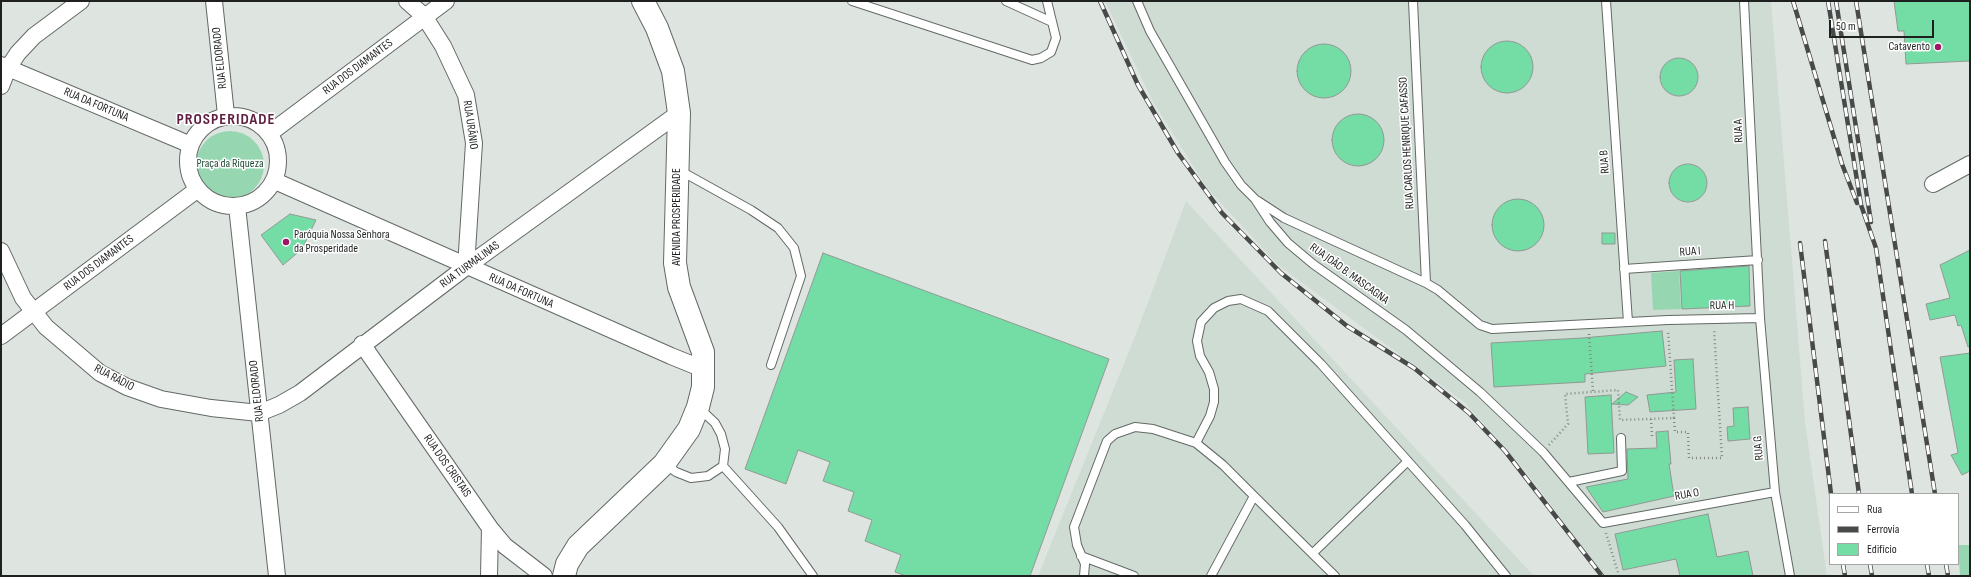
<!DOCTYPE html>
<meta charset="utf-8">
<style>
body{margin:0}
#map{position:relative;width:1971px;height:577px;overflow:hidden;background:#dee5e1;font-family:"Sofia Sans Condensed",sans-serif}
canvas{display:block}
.frame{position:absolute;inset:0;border:2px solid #1e211f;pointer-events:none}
.legend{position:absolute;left:1829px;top:493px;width:130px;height:72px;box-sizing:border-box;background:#fff;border:1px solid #a5a6a5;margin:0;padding:5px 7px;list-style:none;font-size:12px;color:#1e211f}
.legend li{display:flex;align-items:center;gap:8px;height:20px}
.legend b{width:20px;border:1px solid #a5a6a5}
.scale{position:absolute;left:1829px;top:20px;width:105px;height:18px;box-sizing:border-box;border:2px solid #1e211f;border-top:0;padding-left:5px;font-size:12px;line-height:14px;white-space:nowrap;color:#1e211f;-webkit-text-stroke:3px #fff;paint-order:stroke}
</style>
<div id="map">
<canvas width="1971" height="577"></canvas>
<div class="frame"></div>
<ul class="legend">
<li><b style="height:5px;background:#fff"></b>Rua</li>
<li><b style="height:5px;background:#474a48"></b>Ferrovia</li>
<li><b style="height:11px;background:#74dca5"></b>Edifício</li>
</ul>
<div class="scale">50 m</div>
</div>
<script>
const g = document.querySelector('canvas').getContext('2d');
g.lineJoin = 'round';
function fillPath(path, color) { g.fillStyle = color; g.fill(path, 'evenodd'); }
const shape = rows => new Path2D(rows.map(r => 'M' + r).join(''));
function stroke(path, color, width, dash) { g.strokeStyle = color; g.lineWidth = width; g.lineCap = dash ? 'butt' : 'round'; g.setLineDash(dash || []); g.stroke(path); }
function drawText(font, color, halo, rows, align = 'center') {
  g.font = font + ' "Sofia Sans Condensed",sans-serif'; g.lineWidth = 3; g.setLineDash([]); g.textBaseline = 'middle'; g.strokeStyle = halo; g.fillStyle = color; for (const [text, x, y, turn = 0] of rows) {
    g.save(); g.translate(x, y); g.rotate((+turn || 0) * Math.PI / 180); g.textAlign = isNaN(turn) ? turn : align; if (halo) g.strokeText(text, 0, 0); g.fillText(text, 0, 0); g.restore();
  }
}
fillPath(shape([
 [1105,1,1771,1,1805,422,1827,576,1604,576,1526,472,1464,402,1278,265,1207,188,1153,102],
 [1186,201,1534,576,1038,576,1136,334]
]), '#cedcd3');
fillPath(shape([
 '196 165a34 34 0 1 1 68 0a34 34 0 1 1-68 0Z',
 [1679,271,1681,309,1653,310,1651,273],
 [1958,545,1970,545,1970,576,1960,576]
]), '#96d7b2');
const building = shape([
 [1894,1,1970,1,1970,61,1906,64,1904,31,1898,31,1894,1],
 '1481 67a26 26 0 1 1 52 0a26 26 0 1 1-52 0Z',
 '1297 71a27 27 0 1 1 54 0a27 27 0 1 1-54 0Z',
 '1660 77a19 19 0 1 1 38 0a19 19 0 1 1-38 0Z',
 '1332 140a26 26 0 1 1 52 0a26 26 0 1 1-52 0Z',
 '1669 183a19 19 0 1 1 38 0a19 19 0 1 1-38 0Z',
 '1492 225a26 26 0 1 1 52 0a26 26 0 1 1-52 0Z',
 [290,214,316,220,302,249,283,265,261,235,290,214],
 [1602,233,1615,233,1615,244,1602,244,1602,233],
 [1970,250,1970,346,1968,347,1961,325,1958,326,1955,315,1930,320,1926,304,1950,298,1940,265,1970,250],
 [823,253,1109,359,1030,576,906,576,895,572,901,555,865,541,872,520,848,511,854,492,823,481,830,462,798,450,786,484,745,469,823,253],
 [1749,266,1750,306,1682,309,1680,271,1749,266],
 [1662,331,1666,366,1585,374,1585,382,1494,387,1491,343,1582,338,1662,331],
 [1970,353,1970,471,1962,475,1951,455,1958,453,1940,357,1970,353],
 [1693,359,1696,409,1650,412,1647,395,1676,392,1674,360,1693,359],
 [1626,392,1638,397,1628,405,1612,404,1626,392],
 [1611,395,1614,453,1588,454,1585,397,1611,395],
 [1748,407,1750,439,1728,441,1727,427,1734,426,1733,408,1748,407],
 [1668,431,1671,464,1669,464,1674,496,1603,512,1586,487,1628,479,1627,449,1657,448,1656,432,1668,431],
 [1708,514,1717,557,1748,551,1753,576,1680,576,1676,559,1623,570,1615,534,1708,514]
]);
fillPath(building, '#74dca5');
stroke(building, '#929995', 1);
const service = shape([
 [852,1,1032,60,1041,58,1051,52,1056,38,1047,1],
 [1006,1,1052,22],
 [1137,1,1150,31,1225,162,1241,185,1255,199,1270,222,1288,243,1313,264,1406,330,1480,392,1543,452,1603,523,1775,492],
 [1413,1,1426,283],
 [1606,1,1628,322],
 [679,170,751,210,778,228,794,248,801,276,771,365],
 [1258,201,1284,218,1426,283,1438,290,1480,325,1492,329,1668,320,1760,318,1744,1],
 [1624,269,1758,260],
 [1760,318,1775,492,1790,576],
 [1196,443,1223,465,1254,496,1211,576],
 [665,464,676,472,691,478,708,476,723,466,725,449,721,434,715,423,699,408],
 [723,466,778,527,813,576],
 [1569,482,1622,471,1621,438],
 [1254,496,1335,576],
 [1313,553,1408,461],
 [1081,556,1134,576],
 [1084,576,1085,564,1077,545,1074,527,1107,441,1115,434,1135,427,1153,429,1196,443,1210,416,1214,402,1214,389,1209,372,1200,356,1197,341,1201,322,1214,308,1228,301,1241,299,1268,311,1321,364,1465,525,1506,576]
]);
const minor = shape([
 [214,1,226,115],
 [407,1,424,16,443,46,466,95,474,143,466,267],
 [1,65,191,145],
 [1,86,8,68,18,53,34,36,81,1],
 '188 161a45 45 0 1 1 90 0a45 45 0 1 1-90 0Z',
 [270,133,446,1],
 [275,181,671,356,703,369],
 [1933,184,1970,164],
 [237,206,277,576],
 [1,251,23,298,46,327,100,373,127,387,161,399,211,408,259,413,279,405,300,393,466,267,679,113],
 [1,336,198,189],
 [362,344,490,528,505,546,544,576],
 [489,576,490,528]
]);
const secondary = shape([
 [564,576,567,564,578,546,664,464,689,429,698,407,703,387,703,352,679,287,675,263,679,113,673,71,657,28,643,1]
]);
stroke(service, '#636965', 10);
stroke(minor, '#636965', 18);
stroke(secondary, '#636965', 24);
stroke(shape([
 [1589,334,1593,392],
 [1674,418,1675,432,1688,432,1689,458,1722,458,1714,329],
 [1651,419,1652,436],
 [1549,445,1568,424,1565,394,1618,390,1620,420,1674,418,1668,331],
 [1606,533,1619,576]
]), '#838885', 2.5, [1, 3]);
stroke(service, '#fff', 8);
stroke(minor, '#fff', 16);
stroke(secondary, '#fff', 22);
const rail = shape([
 [1100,1,1138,85,1178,153,1222,213,1281,273,1347,326,1414,368,1469,413,1505,451,1602,576],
 [1793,1,1842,164,1857,203],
 [1828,1,1861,205,1876,248,1912,494],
 [1836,1,1871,222],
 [1856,1,1935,494],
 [1825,241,1859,494],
 [1800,243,1831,494],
 [1843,564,1845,576],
 [1870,564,1872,576],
 [1927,564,1929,576],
 [1946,564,1948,576]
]);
stroke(rail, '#474a48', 4.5);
stroke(rail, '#fff', 3, [9]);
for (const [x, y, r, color] of [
 [1938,47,4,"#9e1665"],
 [286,242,4,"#9e1665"]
]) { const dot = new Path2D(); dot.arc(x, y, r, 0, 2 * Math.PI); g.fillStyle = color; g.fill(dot); stroke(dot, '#fff', 1.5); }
drawText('12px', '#1e211f', '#fff', [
 ["Catavento",1930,47],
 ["Paróquia Nossa Senhora",294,235,"left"],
 ["da Prosperidade",294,249,"left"]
], 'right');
drawText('12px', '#1e211f', '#fff', [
 ["RUA ELDORADO",220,58,-96],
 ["RUA DOS DIAMANTES",358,67,-37],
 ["RUA DA FORTUNA",96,105,23],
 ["RUA URÂNIO",470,125,82],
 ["RUA A",1739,131,-93],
 ["RUA CARLOS HENRIQUE CAFASSO",1407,143,-93],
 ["RUA B",1605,162,-94],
 ["AVENIDA PROSPERIDADE",677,217,-90],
 ["RUA I",1690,252,-4],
 ["RUA DOS DIAMANTES",99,263,-37],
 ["RUA TURMALINAS",470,265,-36],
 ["RUA JOÃO B. MASCAGNA",1349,274,36],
 ["RUA DA FORTUNA",521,291,24],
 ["RUA H",1722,306,-1],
 ["RUA RÁDIO",114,378,28],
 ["RUA ELDORADO",257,391,-96],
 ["RUA G",1759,448,-95],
 ["RUA DOS CRISTAIS",447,466,55],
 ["RUA O",1687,495,-10]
]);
drawText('12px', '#214d36', '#fff', [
 ["Praça da Riqueza",230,164]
]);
g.letterSpacing = '1px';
drawText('bold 16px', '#5f1f40', '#fff', [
 ["PROSPERIDADE",226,120]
]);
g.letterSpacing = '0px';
</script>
